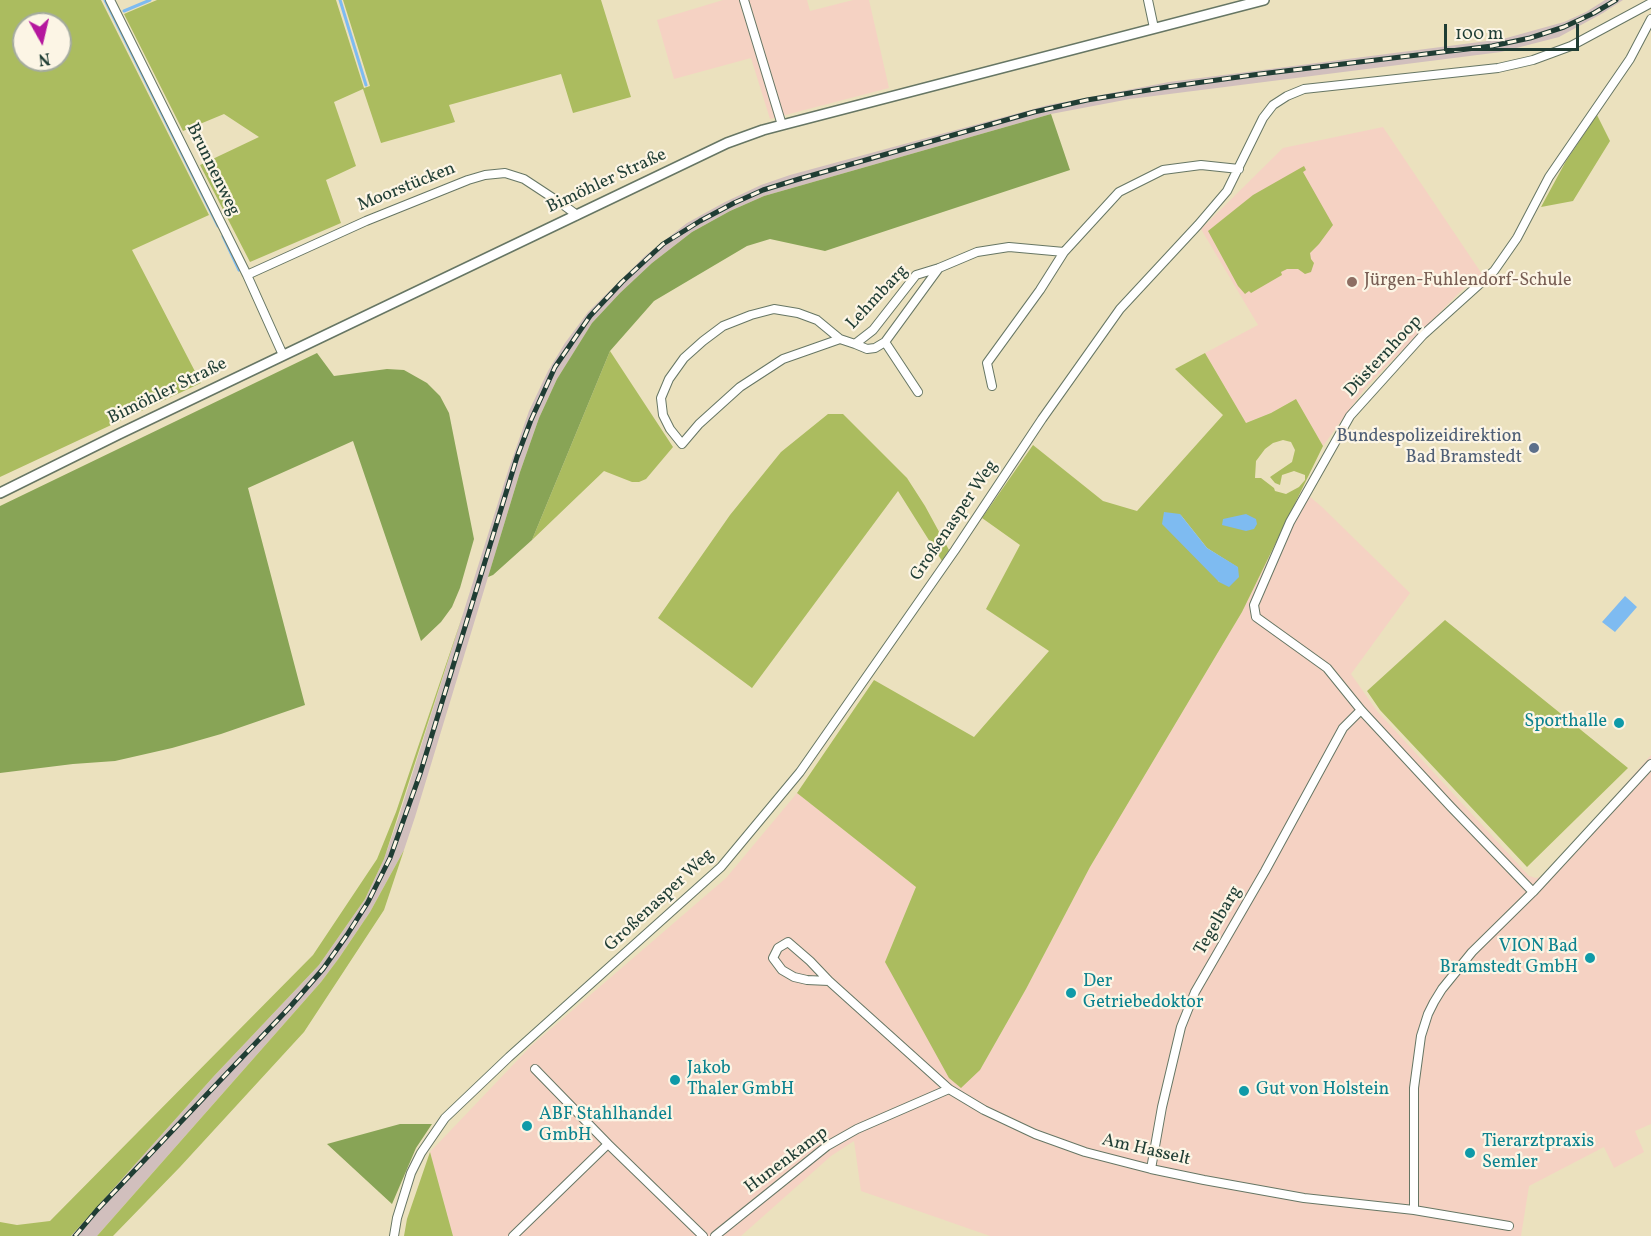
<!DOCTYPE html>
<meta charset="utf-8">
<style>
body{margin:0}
#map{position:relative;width:1651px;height:1236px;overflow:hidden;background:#ebe1be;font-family:Vollkorn,serif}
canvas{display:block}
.north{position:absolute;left:12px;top:12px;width:60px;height:60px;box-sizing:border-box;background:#fcf5e5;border:2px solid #a4ab9e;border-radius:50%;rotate:172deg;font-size:16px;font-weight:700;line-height:24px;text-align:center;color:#1f3d34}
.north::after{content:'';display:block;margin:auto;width:21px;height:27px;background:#b5179e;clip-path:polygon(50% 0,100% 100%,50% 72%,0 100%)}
.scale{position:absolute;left:1444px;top:24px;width:135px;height:27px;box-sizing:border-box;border:3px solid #1f3d34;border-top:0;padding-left:8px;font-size:18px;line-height:21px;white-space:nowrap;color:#1f3d34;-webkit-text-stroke:4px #fcf5e5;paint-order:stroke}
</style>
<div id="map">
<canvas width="1651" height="1236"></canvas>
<div class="north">N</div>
<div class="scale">100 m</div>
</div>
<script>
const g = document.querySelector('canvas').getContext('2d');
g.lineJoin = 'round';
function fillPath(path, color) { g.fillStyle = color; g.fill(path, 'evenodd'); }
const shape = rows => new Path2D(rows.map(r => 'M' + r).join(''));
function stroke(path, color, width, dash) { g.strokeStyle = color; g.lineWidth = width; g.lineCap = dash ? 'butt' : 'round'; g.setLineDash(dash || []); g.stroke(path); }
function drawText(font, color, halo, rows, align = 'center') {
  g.font = font + ' Vollkorn,serif'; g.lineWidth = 4.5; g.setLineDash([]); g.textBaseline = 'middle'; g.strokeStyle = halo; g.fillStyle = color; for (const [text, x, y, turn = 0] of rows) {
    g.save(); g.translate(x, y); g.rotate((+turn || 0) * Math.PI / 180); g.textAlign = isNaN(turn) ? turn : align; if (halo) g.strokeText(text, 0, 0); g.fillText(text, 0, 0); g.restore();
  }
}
fillPath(shape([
 [723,0,807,0,810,11,853,0,869,0,889,88,770,119,751,58,674,79,657,20],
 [1383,127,1482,274,1461,291,1366,387,1323,446,1296,399,1271,413,1246,423,1205,353,1258,325,1201,229,1283,148],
 [1302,490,1322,507,1410,593,1351,674,1377,711,1529,876,1536,878,1544,876,1651,755,1651,1124,1635,1131,1644,1152,1614,1168,1604,1147,1529,1186,1521,1236,990,1236,861,1191,854,1141,831,1156,741,1236,453,1236,430,1152,531,1046,726,878,797,793,916,887,885,962,980,1070,1026,989,1090,867,1242,612]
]), '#f5d2c3');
fillPath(shape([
 [1605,0,1623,0,1603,13,1559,37,1501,52,1130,99,1051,114,764,196,730,211,692,232,652,263,620,293,592,323,557,379,539,418,520,472,415,817,404,850,370,912,339,958,321,982,97,1236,71,1236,214,1076,319,965,365,899,384,859,400,813,509,468,529,411,548,371,565,343,588,312,646,255,687,223,725,202,761,185,790,175,1048,105,1169,82,1503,39,1564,22,1586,12]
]), '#d1bfbd');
fillPath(shape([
 [0,0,101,0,209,215,132,250,201,383,0,477],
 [24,24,60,24,60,60,24,60],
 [157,0,336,0,364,88,370,86,343,0,601,0,631,97,573,113,561,74,449,105,455,122,381,143,363,89,334,102,356,166,326,180,341,223,250,262,200,165,259,137,224,114,183,131,124,14],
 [1597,115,1610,141,1573,201,1541,207,1566,161],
 [1304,166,1306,170,1303,172,1333,225,1319,244,1310,253,1311,259,1314,263,1311,272,1305,274,1298,269,1287,269,1281,272,1282,275,1251,293,1249,291,1245,294,1238,286,1208,231,1253,195],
 [610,351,673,447,646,479,639,482,632,482,604,471,532,540],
 [1205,353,1246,423,1271,413,1296,399,1323,446,1242,612,1090,867,1026,989,980,1070,961,1088,949,1078,885,962,916,887,797,793,874,680,974,737,1049,651,986,609,1020,545,982,518,1033,445,1103,501,1137,511,1223,415,1175,369],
 [1283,440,1291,442,1295,450,1292,462,1270,477,1275,483,1280,485,1282,475,1294,471,1305,475,1305,480,1299,487,1286,494,1275,491,1274,488,1261,478,1255,478,1256,461,1265,449,1273,443],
 [1180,514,1207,548,1237,567,1219,582],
 [828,414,843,414,907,478,925,506,949,550,942,561,898,491,752,688,658,618,730,515,781,452],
 [463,614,384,859,365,899,319,965,214,1076,71,1236,0,1236,0,1222,17,1225,50,1221,313,955,377,859,396,812],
 [1445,620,1628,768,1527,867,1380,710,1367,691],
 [404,850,384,910,304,1032,180,1167,113,1236,97,1236,321,982,339,958,370,912],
 [430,1152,453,1236,404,1236,407,1219]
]), '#abbc5f');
fillPath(shape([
 [1051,114,1070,170,825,251,770,239,747,246,654,301,610,351,532,540,493,575,488,577,520,472,539,418,557,379,592,323,620,293,652,263,692,232,730,211,764,196],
 [317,353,334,376,387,369,404,370,427,383,440,396,449,413,474,539,460,588,452,607,441,622,421,641,353,441,248,488,305,705,221,734,172,748,115,761,73,764,0,773,0,506],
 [400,1124,432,1124,416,1148,392,1204,327,1144]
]), '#88a456');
fillPath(shape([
 [1164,512,1180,514,1207,548,1238,567,1239,577,1229,587,1219,582,1162,524],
 [1246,514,1256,519,1257,524,1254,529,1246,531,1222,525,1223,519],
 [1625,596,1637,607,1615,632,1602,622]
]), '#7ebbf1');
stroke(shape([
 [105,0,218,226],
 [340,0,366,85],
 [124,11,150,0],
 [223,236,239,270]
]), '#7ebbf1', 3);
const minor = shape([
 [110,0,247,275,283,355],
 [744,0,782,125],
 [1148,0,1154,28],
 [939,268,885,342,875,348,867,349,855,344,873,330,916,275,939,268,977,252,1009,247,1064,252],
 [247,275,366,221,468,180,485,175,505,173,524,179,562,204,577,215],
 [840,339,783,359,740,387,699,424,682,444,670,429,663,415,661,398,669,379,684,358,703,341,723,326,751,315,774,309,798,313,817,320,840,339,855,344],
 [885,342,918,392],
 [992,386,987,363,1040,290,1064,252,1119,192,1163,170,1201,165,1239,169],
 [1533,892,1451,807,1361,710,1327,668,1256,617,1254,605,1290,522,1350,416,1423,335,1494,271,1517,238,1549,177,1630,59,1651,19],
 [829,981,810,961,788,942,778,948,773,958,782,970,794,977,807,980,829,981,949,1089,984,1110,1035,1134,1085,1152,1151,1169,1204,1180,1304,1198,1414,1210,1509,1226],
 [535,1069,608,1144,703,1236],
 [1151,1169,1162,1107,1181,1027,1195,992,1265,871,1343,728,1361,710],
 [1414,1210,1414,1088,1421,1036,1428,1014,1434,1002,1442,989,1472,952,1533,892,1651,764],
 [394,1236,397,1218,411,1173,421,1153,445,1118,509,1057,721,867,800,772,955,550,1042,419,1120,309,1198,225,1227,191,1263,118,1273,105,1287,96,1304,89,1498,68,1533,60,1571,46,1651,3],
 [513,1236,608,1144],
 [715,1236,827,1146,857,1129,949,1089]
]);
const tertiary = shape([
 [0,493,119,434,727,143,763,130,782,125,1264,0]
]);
stroke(minor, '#667664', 10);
stroke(tertiary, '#667664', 12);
stroke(minor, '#fff', 8);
stroke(tertiary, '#fff', 9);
const rail = shape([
 [75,1236,97,1210,289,1008,323,969,347,935,368,902,390,858,420,774,517,457,531,420,555,367,590,316,622,282,663,244,700,221,734,203,763,190,799,179,1034,112,1087,100,1167,87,1260,74,1492,46,1530,38,1564,27,1594,13,1616,0]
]);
stroke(rail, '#1f3d34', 5);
stroke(rail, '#fcf5e5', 3, [9]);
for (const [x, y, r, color] of [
 [1352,282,6,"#8d6e63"],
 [1534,448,6,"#5c6f8a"],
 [1619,723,6,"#0f9aa8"],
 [1590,958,6,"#0f9aa8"],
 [1071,993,6,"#0f9aa8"],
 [675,1080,6,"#0f9aa8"],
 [1244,1091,6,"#0f9aa8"],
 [527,1126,6,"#0f9aa8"],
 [1470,1153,6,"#0f9aa8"]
]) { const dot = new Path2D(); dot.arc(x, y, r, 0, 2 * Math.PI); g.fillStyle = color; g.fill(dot); stroke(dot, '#fcf5e5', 2); }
drawText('18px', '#1f3d34', '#fcf5e5', [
 ["Brunnenweg",212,170,64],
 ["Bimöhler Straße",607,182,-25],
 ["Moorstücken",407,188,-22],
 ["Lehmbarg",878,298,-47],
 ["Düsternhoop",1384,357,-47],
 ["Bimöhler Straße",168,392,-26],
 ["Großenasper Weg",955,521,-56],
 ["Großenasper Weg",660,901,-43],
 ["Tegelbarg",1219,921,-60],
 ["Am Hasselt",1146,1151,13],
 ["Hunenkamp",787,1161,-37]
]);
drawText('18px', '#785e54', '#fcf5e5', [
 ["Jürgen-Fuhlendorf-Schule",1364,282]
], 'left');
drawText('18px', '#4e5e75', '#fcf5e5', [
 ["Bundespolizeidirektion",1522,438],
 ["Bad Bramstedt",1522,459]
], 'right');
drawText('18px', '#0d838f', '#fcf5e5', [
 ["Sporthalle",1607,723,"right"],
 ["VION Bad",1578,948,"right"],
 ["Bramstedt GmbH",1578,969,"right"],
 ["Der",1083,983],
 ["Getriebedoktor",1083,1004],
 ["Jakob",687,1070],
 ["Thaler GmbH",687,1091],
 ["Gut von Holstein",1256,1091],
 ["ABF Stahlhandel",539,1116],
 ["GmbH",539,1137],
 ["Tierarztpraxis",1482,1143],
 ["Semler",1482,1164]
], 'left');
</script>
